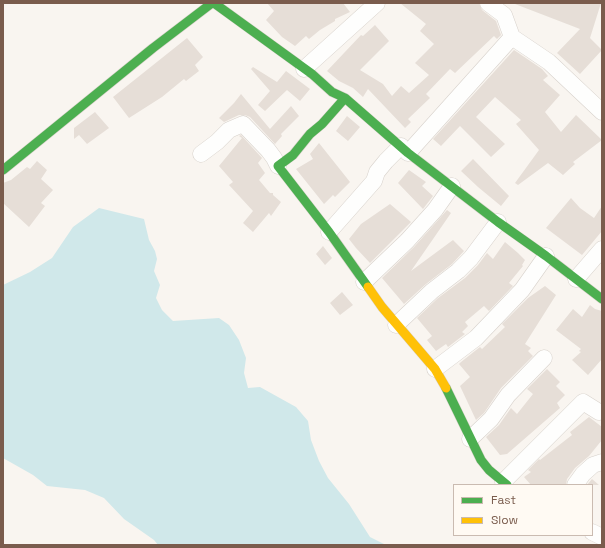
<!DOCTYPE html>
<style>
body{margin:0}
#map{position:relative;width:605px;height:548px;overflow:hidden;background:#f9f5f0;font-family:"Space Grotesk",sans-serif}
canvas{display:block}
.frame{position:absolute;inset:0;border:4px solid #7a5c4d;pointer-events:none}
.legend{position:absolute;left:453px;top:484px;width:140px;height:52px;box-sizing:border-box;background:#fffaf3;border:1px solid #cabbb1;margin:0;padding:5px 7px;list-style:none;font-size:12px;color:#7a5c4d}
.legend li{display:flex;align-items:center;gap:8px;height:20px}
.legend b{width:20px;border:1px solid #cabbb1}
</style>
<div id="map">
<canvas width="605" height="548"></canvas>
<div class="frame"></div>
<ul class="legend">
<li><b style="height:5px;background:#4caf50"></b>Fast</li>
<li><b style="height:5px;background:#ffc107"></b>Slow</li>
</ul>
</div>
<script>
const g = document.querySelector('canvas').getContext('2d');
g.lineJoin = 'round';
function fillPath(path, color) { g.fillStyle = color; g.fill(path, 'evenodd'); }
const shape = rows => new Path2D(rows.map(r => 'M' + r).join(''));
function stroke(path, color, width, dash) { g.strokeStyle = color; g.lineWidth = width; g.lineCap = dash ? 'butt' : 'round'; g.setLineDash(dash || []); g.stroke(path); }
fillPath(shape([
 [99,208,144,219,149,240,155,251,157,259,154,271,160,285,156,298,162,310,173,321,219,318,229,325,239,340,246,358,244,373,248,388,260,387,296,407,308,421,311,440,319,461,328,478,349,504,370,537,386,545,158,545,154,540,124,519,104,498,85,490,47,486,33,475,3,458,3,285,30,272,52,258,73,227]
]), '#d0e8ea');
fillPath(shape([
 [267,3,343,3,350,12,335,19,335,21,320,30,309,39,306,36,295,46,282,37,266,20,274,11],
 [400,3,479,3,482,10,496,21,501,35,497,39,494,36,455,73,450,69,426,94,430,98,408,119,411,122,405,128,368,89,363,97,353,88,339,81,327,71,361,35,363,36,375,25,389,41,360,70,383,84,392,96,401,86,409,93,429,75,415,63,434,44,420,31,426,24],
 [516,3,601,3,590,38,602,50,580,74,557,53,580,29,515,4],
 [187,38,203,57,195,65,199,71,186,81,184,79,162,97,129,118,113,97],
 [514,50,542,69,548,76,543,80,560,95,545,112,561,132,576,115,602,140,573,162,575,164,563,175,548,163,518,185,515,183,539,150,516,124,521,120,495,97,476,117,505,144,491,157,460,126,441,146,433,139],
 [253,67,277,82,286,71,310,89,300,101,287,90,265,111,258,105,270,91,251,69],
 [241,94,270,129,291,106,299,116,281,134,282,136,275,144,250,117,245,115,239,115,224,122,219,118,234,103],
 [95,112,109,128,87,144,79,135,74,139,74,128],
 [347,116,360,127,348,141,336,131],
 [241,135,262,158,258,163,265,173,259,180,270,193,273,193,273,195,281,202,271,216,269,213,253,232,243,223,253,211,229,185,233,182,219,166,242,138,239,136],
 [319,143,350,182,335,197,333,195,324,204,296,169,313,159,310,154],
 [473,159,509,196,501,206,478,187,461,171],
 [37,161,47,170,41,179,53,190,41,203,45,206,29,227,3,203,3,183,11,180,27,167,30,169],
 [409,170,426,182,422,186,433,196,423,209,398,183],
 [571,198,580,208,594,218,602,206,602,231,582,255,546,228],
 [390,204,411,222,370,263,356,248,349,239,361,224],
 [447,210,451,213,411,271,453,240,464,251,452,264,426,284,404,304,382,278,414,247],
 [505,242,518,253,525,260,522,265,523,266,509,283,513,286,489,311,484,306,465,322,468,326,462,332,465,334,448,347,446,344,436,351,427,340,432,336,417,318,438,298,465,278,478,265,487,253,493,259],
 [323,246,332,258,325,265,316,254],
 [545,286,556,295,525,344,531,348,528,351,533,356,501,388,484,413,476,420,460,386,470,377,459,364,461,362,480,347,482,349,505,327,502,324,528,298],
 [342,292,353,305,340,315,330,303],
 [590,305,595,309,602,311,602,359,588,375,572,360,581,352,579,351,581,349,556,330,573,309,582,317],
 [547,369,560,382,556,386,565,395,557,403,560,408,507,454,500,455,486,437,499,425,511,408,517,414,533,394,527,389],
 [589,417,602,427,602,440,589,456,575,468,567,479,566,485,531,485,524,477,531,472,528,470,539,459,540,460,572,435,570,432],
 [592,479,599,485,587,485]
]), '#e6ded7');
const street = shape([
 [488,3,504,15,512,37,549,62,602,112],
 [304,69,377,3],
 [408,153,512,37],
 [201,154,217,142,229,130,243,124,268,150,274,158,278,166],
 [329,232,374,181,377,172,386,161,401,146],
 [576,279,602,249],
 [364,282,407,241,435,210,452,186],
 [396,325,432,291,458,271,471,258,498,222],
 [435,369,476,338,522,290,546,256],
 [470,439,491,419,508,395,544,358],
 [503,482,583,402,599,412],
 [575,485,583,474,593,465,602,462],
 [592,532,602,537]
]);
const fast = shape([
 [214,3,312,74,332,92,345,98,408,153,498,222,546,256,602,299],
 [345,98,322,124,310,134,293,155,278,166,329,232,368,287],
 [3,170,153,48,212,3],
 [446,388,481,460,489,470,507,485]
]);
const slow = shape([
 [368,287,382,307,435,369,446,388]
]);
stroke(street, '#d7d1cb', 17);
stroke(fast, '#d9d2cb', 10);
stroke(slow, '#d9d2cb', 10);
stroke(street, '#fefefd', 16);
stroke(fast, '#4caf50', 9);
stroke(slow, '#ffc107', 9);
</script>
